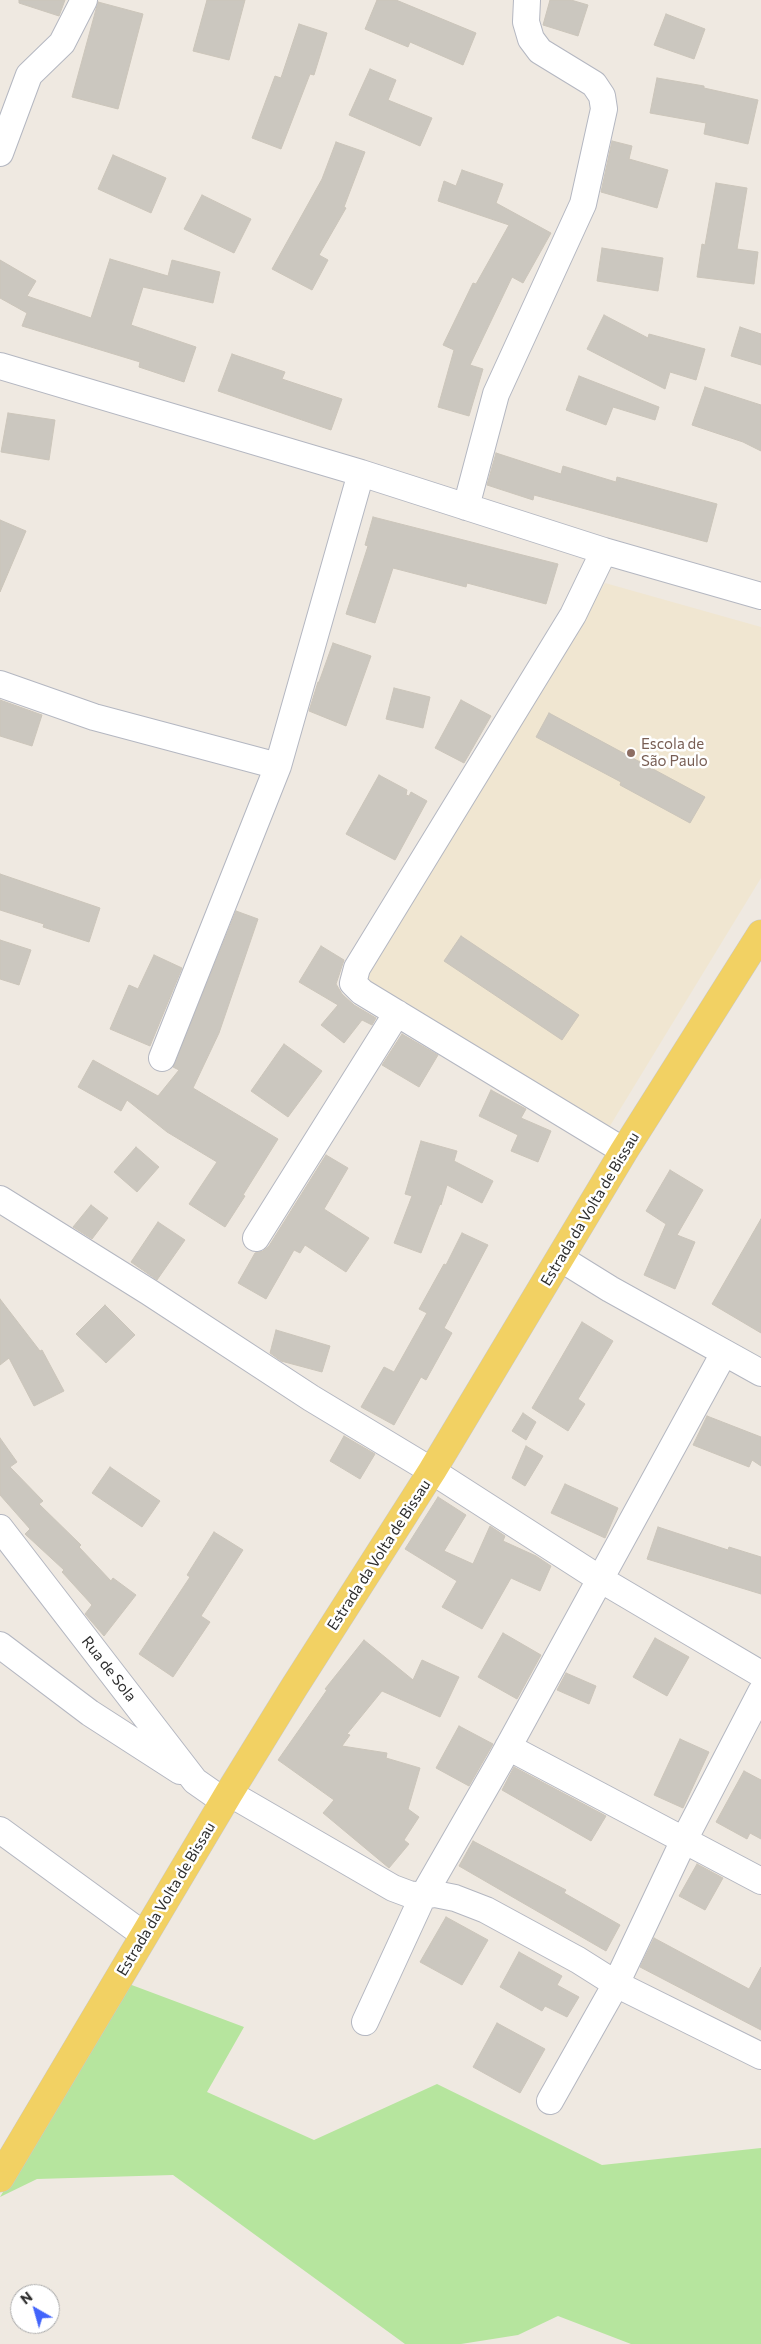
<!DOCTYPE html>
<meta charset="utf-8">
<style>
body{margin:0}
#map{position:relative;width:761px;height:2344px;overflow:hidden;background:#efe9e1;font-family:Commissioner,sans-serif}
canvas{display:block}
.north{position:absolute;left:10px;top:2284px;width:50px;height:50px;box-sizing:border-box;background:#fff;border:1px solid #ababab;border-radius:50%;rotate:322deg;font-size:14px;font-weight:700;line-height:20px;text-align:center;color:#2e2e2e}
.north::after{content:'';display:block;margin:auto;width:18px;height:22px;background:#4264fb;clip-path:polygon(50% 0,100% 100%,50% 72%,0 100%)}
</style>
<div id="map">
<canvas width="761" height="2344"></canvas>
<div class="north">N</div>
</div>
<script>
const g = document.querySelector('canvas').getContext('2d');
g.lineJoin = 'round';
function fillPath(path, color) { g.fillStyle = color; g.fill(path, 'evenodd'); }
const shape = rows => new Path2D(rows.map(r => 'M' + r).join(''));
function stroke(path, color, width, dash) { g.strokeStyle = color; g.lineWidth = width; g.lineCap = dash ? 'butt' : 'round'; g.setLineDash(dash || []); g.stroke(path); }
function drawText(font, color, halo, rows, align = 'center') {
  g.font = font + ' Commissioner,sans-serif'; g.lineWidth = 5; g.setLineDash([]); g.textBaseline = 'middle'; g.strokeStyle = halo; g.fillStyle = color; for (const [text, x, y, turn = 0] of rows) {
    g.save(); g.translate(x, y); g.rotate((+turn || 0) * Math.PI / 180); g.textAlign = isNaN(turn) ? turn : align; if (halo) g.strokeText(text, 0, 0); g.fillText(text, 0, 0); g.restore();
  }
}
fillPath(shape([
 [605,583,761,627,761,878,602,1139,363,978]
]), '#f0e6d1');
fillPath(shape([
 [129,1984,244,2027,207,2092,314,2140,437,2084,602,2165,761,2148,761,2344,631,2344,558,2316,518,2335,461,2344,405,2344,173,2175,37,2179,0,2197]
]), '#b6e59e');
const building = shape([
 [19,0,65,0,59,16,19,3,19,0],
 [207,0,245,0,229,60,193,51,207,0],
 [377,0,396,0,476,33,463,65,410,42,408,47,365,29,377,0],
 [550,0,571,0,588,5,578,36,543,25,550,0],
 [98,2,143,14,118,109,72,97,98,2],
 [666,14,705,29,694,59,654,45,666,14],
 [299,24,327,33,314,75,310,74,281,149,252,138,275,76,281,78,299,24],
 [370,69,396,80,388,100,432,118,420,146,349,115,370,69],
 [657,78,704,86,704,88,758,100,748,144,704,134,706,123,650,113,657,78],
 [612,141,632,146,629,159,668,170,657,208,601,192,612,141],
 [336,142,365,152,344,207,346,208,319,255,328,260,312,290,272,269,322,179,336,142],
 [113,155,166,178,151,213,98,189,113,155],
 [462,170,503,184,496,203,551,233,523,283,512,277,470,365,483,369,469,416,438,407,454,350,443,345,473,283,476,284,509,225,438,201,444,181,456,186,462,170],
 [716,183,747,188,737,249,758,252,754,284,697,277,702,244,705,245,716,183],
 [202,195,251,219,234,253,184,229,202,195],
 [602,248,663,258,658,291,597,281,602,248],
 [110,259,168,276,172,260,220,272,213,303,143,287,131,325,196,347,184,382,139,367,140,362,22,326,27,313,0,298,0,260,36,281,27,296,91,318,110,259],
 [604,315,648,338,649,334,705,349,696,380,670,372,665,389,587,349,604,315],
 [740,327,761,334,761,365,731,356,740,327],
 [232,354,285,372,282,379,342,399,331,430,218,391,232,354],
 [579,376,659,407,655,420,613,407,606,425,566,410,579,376],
 [705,387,761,405,761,451,743,442,692,425,705,387],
 [8,413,55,420,49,460,1,452,8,413],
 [496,453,561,474,563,466,616,482,617,477,717,504,707,542,534,495,533,500,487,485,496,453],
 [373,517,558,564,546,604,467,583,466,587,393,568,375,623,346,614,368,546,365,545,373,517],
 [0,520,26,531,0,592,0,520],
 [333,643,371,656,346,726,309,711,318,682,319,682,333,643],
 [394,688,430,697,423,728,386,719,394,688],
 [0,700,42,715,32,746,0,736,0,700],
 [461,700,491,716,464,763,435,748,461,700],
 [549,713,705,797,690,823,620,785,621,782,536,737,549,713],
 [379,775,407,790,406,795,409,796,411,792,427,801,395,860,346,834,379,775],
 [0,874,100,908,89,942,43,927,44,924,0,910,0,874],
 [236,911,258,919,219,1033,193,1088,278,1139,243,1195,245,1196,225,1227,189,1204,217,1162,167,1132,127,1100,121,1111,78,1087,93,1060,158,1096,179,1070,173,1067,236,911],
 [461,936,579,1015,562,1040,444,961,461,936],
 [0,940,31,950,19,985,0,979,0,940],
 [321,946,344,960,336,984,342,994,354,1005,376,1018,372,1025,362,1020,344,1043,321,1025,338,1005,299,982,321,946],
 [154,955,182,968,150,1046,110,1029,129,985,138,989,154,955],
 [402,1034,438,1055,419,1087,382,1065,402,1034],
 [284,1044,322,1071,288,1117,251,1091,284,1044],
 [491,1090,526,1109,521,1118,551,1131,538,1162,511,1151,518,1135,479,1116,491,1090],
 [421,1141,457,1151,454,1161,493,1181,482,1203,447,1185,441,1205,440,1204,421,1253,394,1243,412,1196,405,1194,421,1141],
 [136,1147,159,1167,137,1192,114,1172,136,1147],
 [326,1155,348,1168,324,1209,369,1238,346,1272,305,1245,300,1253,294,1250,266,1299,238,1283,255,1253,263,1251,269,1246,326,1155],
 [670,1170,703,1190,677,1235,695,1242,675,1289,644,1275,666,1224,646,1211,670,1170],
 [91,1205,108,1218,92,1239,73,1227,91,1205],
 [761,1219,761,1333,712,1304,761,1219],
 [158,1222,185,1240,157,1280,131,1262,158,1222],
 [462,1233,488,1245,444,1328,452,1333,426,1380,421,1377,394,1425,361,1407,384,1367,394,1372,427,1313,419,1309,444,1264,446,1265,462,1233],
 [0,1299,40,1351,42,1350,64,1391,34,1406,9,1358,0,1365,0,1299],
 [105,1305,135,1335,106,1363,76,1334,105,1305],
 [582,1322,613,1341,578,1399,585,1404,568,1431,532,1408,582,1322],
 [276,1330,330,1346,322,1372,281,1361,270,1353,276,1330],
 [523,1413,536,1422,526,1440,512,1431,523,1413],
 [707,1416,761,1437,761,1466,752,1460,749,1467,693,1445,707,1416],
 [344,1436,375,1454,360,1479,330,1461,344,1436],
 [0,1438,17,1462,10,1467,43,1501,39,1504,81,1545,79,1547,111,1581,113,1578,136,1595,104,1636,85,1614,92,1605,62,1572,64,1570,25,1534,30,1529,0,1495,0,1438],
 [526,1446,543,1456,525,1486,512,1478,526,1446],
 [110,1467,160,1501,142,1527,92,1493,110,1467],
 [565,1484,618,1508,605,1538,551,1513,565,1484],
 [438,1497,466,1515,444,1551,473,1564,490,1526,505,1536,503,1541,536,1556,551,1566,540,1591,511,1578,482,1629,442,1607,457,1581,405,1549,438,1497],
 [658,1527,728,1550,729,1547,761,1557,761,1594,647,1559,658,1527],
 [214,1532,243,1550,201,1616,210,1622,173,1677,139,1654,190,1577,187,1575,214,1532],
 [503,1633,541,1655,517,1699,478,1677,503,1633],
 [655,1638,689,1657,667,1696,633,1677,655,1638],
 [364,1640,413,1680,422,1660,459,1677,440,1717,382,1691,347,1734,350,1735,342,1746,387,1753,386,1758,420,1768,408,1809,419,1817,404,1840,409,1844,389,1868,323,1813,334,1800,278,1760,327,1690,325,1689,364,1640],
 [566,1673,596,1686,589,1704,557,1690,566,1673],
 [459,1726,493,1744,469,1786,436,1768,459,1726],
 [680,1739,709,1752,683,1808,654,1795,680,1739],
 [514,1767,606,1816,591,1841,502,1790,514,1767],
 [744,1771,761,1780,761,1839,750,1833,747,1839,716,1822,744,1771],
 [473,1841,566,1890,564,1893,620,1925,606,1951,459,1866,473,1841],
 [697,1864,723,1878,705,1910,679,1896,697,1864],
 [446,1917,488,1940,462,1985,420,1962,446,1917],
 [654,1938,749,1989,761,1967,761,2030,640,1967,654,1938],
 [519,1952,562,1976,557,1985,579,1997,567,2017,545,2006,542,2011,500,1987,519,1952],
 [497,2023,545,2049,520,2093,473,2067,497,2023]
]);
fillPath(building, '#cbc7bf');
stroke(building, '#cbc5ba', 1);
const minor = shape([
 [0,153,29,75,62,43,84,0],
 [0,366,361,473,604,551,761,596],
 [466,507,496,394,583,204,604,109,602,96,594,84,540,51,531,39,526,22,527,0],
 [604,551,573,615,357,968,353,983,362,992,624,1151],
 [0,684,94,717,278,766],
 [162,1058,278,766,361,473],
 [0,1199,149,1292,311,1398,432,1471,600,1579,761,1674],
 [256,1238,397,1013],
 [560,1258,610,1289,761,1373],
 [0,1528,195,1781,225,1802],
 [0,1645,90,1713,180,1771],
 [508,1747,761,1881],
 [229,1793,393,1888,409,1894,423,1896,435,1894,455,1898,486,1910,578,1960,616,1984,761,2056],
 [0,1830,144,1935],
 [365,2022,423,1896,500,1762,724,1353],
 [550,2101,616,1984,684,1840,761,1692]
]);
const major = shape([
 [0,2178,229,1793,293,1689,432,1471,624,1151,761,934]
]);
stroke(minor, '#b4b7c1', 28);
stroke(major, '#c9c9c9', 29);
stroke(minor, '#fff', 26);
stroke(major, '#f2d163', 28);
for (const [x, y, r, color] of [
 [631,753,5,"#8d6e63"]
]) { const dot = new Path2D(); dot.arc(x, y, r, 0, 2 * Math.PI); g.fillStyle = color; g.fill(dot); stroke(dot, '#fff', 2); }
drawText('15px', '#785e54', '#fff', [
 ["Escola de",641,744],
 ["São Paulo",641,761]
], 'left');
drawText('15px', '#2e2e2e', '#fff', [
 ["Estrada da Volta de Bissau",590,1209,-59],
 ["Estrada da Volta de Bissau",379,1555,-57],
 ["Rua de Sola",109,1669,52],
 ["Estrada da Volta de Bissau",166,1899,-59]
]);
</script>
